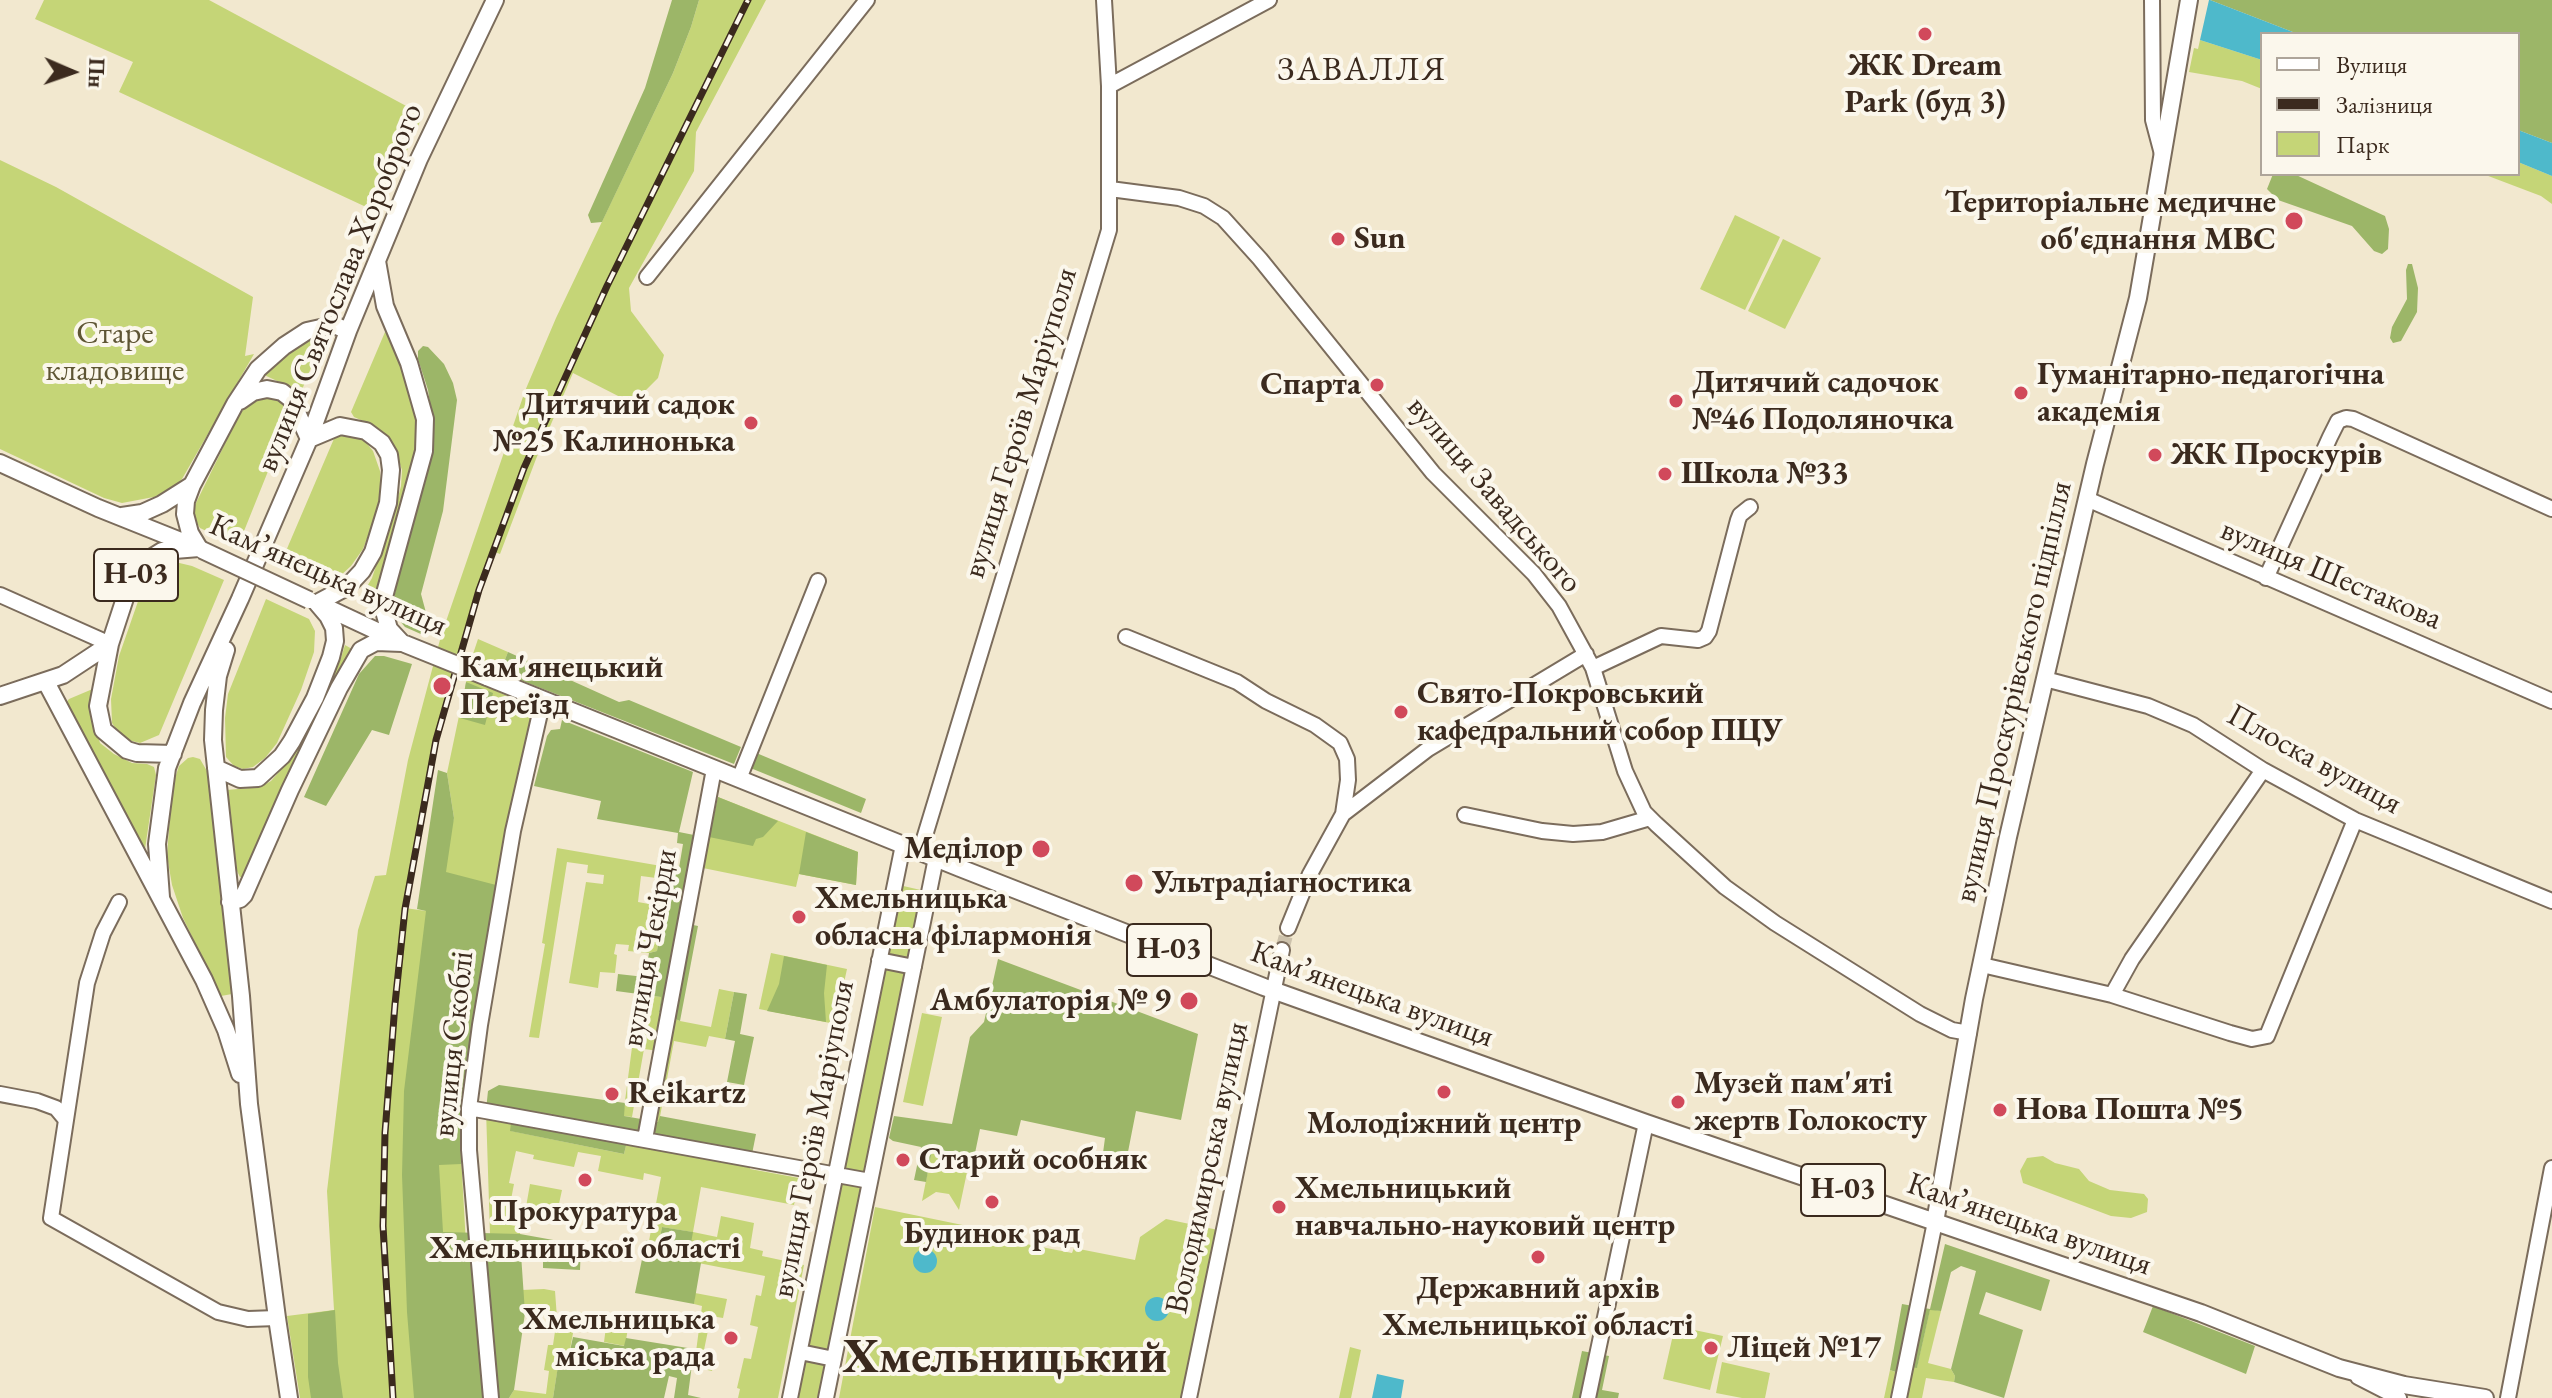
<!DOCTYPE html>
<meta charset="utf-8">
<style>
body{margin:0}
#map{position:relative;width:2552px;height:1398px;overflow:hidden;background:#f2e8cf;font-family:"EB Garamond",serif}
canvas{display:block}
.legend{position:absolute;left:2260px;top:32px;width:260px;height:144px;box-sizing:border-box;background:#fbf7ec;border:2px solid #aea59a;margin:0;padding:10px 14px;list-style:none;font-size:24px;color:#3b2a1e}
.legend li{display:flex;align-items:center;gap:16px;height:40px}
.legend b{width:40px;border:2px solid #aea59a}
.north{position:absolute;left:32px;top:32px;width:80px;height:80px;-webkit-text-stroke:6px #fbf7ec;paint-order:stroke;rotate:92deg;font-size:22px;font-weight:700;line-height:32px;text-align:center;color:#3b2a1e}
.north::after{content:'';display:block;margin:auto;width:28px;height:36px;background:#3b2a1e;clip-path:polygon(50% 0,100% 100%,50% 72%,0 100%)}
</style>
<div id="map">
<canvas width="2552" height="1398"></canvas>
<ul class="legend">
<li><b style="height:10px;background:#fff"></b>Вулиця</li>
<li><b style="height:10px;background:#3b2a1e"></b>Залізниця</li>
<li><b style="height:22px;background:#c5d577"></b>Парк</li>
</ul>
<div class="north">Пн</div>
</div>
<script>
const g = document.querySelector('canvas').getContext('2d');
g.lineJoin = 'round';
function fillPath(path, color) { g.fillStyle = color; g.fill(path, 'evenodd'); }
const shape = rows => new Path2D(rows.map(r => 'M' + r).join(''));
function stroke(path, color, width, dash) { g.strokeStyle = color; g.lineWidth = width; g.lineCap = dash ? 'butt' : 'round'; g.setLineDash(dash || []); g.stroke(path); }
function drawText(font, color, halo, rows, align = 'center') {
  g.font = font + ' "EB Garamond",serif'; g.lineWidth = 8; g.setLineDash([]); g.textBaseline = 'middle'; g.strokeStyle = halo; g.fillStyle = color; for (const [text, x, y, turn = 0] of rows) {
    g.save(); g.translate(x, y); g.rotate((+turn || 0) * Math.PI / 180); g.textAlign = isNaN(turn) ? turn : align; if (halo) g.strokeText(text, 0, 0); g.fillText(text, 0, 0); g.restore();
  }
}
fillPath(shape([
 [44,0,209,0,423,115,379,213,119,92,133,62,35,19],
 [699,0,766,0,696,132,694,171,629,288,631,311,664,355,658,378,644,392,626,400,573,373,536,459,500,554,492,551,479,590,436,740,405,908,426,911,454,818,447,773,467,678,523,703,531,709,533,715,506,830,496,885,466,1077,460,1138,467,1262,482,1398,300,1398,287,1316,334,1310,327,1191,358,930,375,876,386,875,408,760,441,636,525,391,556,318,673,73,691,27],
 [2200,40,2262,60,2262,89,2242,81,2189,72,2194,48,2198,49],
 [0,160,56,187,253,297,245,356,254,354,182,479,175,487,159,496,122,503,104,498,0,449],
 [2518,162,2552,176,2552,204,2541,196,2483,174,2518,174],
 [1735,215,1780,237,1745,310,1700,289],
 [1783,239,1821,258,1785,329,1748,311],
 [385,332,389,333,397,348,416,409,419,429,417,446,373,602,362,595,372,578,395,509,401,486,402,470,395,450,386,438,372,425,354,417,351,412],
 [308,339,323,339,301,392,262,374,273,363],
 [265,397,278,398,286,406,289,419,238,546,200,528,195,520,195,505,240,413,252,400],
 [352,433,364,440,373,451,380,471,381,490,376,515,363,549,351,566,339,577,325,585,280,565,336,434],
 [171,561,192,566,224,580,159,735,140,743,128,740,120,735,112,723,111,699,119,656,143,587,159,566],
 [266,599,309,619,315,631,314,652,301,690,277,743,265,758,253,767,243,769,234,766,226,757,225,718,228,694],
 [478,639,508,652,500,672,491,668,491,665,472,657],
 [345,645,352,649,315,721,243,877,240,877,237,871,227,790,260,787,271,781,292,757,341,658],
 [95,688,93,717,100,743,114,754,132,763,147,764,154,767,156,775,145,849,141,850,138,846,76,718,65,704,69,699],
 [193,757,200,759,211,778,232,994,221,996,183,918,172,885,167,856,172,787,179,766,188,758],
 [718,797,858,852,856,885,799,874,796,887,703,868],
 [557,848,667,867,664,879,641,876,638,902,660,906,660,909,663,909,657,951,649,953,628,951,629,945,616,944,614,954,617,955,615,973,600,972,598,988,569,983,586,882,603,884,604,875,587,873,588,865,567,862,539,1038,529,1037,545,944,542,943],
 [899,885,925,891,822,1398,794,1398],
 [771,953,847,969,835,1024,759,1009],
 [719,989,734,992,725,1039,709,1036,706,1047,674,1041,659,1122,648,1120,659,1051,644,1049,632,1117,623,1116,639,994,661,997,659,1012,680,1021,711,1027],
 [922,1013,942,1017,923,1106,903,1102],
 [486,1110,512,1115,511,1131,624,1154,628,1136,751,1159,750,1169,799,1178,794,1205,701,1187,693,1232,717,1237,721,1216,754,1223,750,1248,763,1251,762,1256,804,1265,778,1398,738,1398,740,1389,737,1388,744,1358,751,1359,758,1327,750,1325,756,1295,761,1296,765,1276,688,1261,692,1232,662,1227,659,1242,649,1241,661,1177,644,1173,643,1180,598,1171,601,1156,578,1152,574,1167,533,1159,534,1155,516,1151,509,1183,514,1184,508,1215,512,1217,510,1225,521,1227,520,1234,490,1234],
 [932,1150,970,1158,959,1210,949,1194,936,1192,922,1201],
 [2043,1156,2055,1163,2079,1169,2089,1181,2110,1190,2144,1194,2148,1199,2147,1212,2131,1218,2111,1216,2023,1183,2020,1171,2027,1158],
 [530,1184,562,1190,557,1213,526,1207],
 [875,1207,1021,1237,1021,1243,1072,1253,1074,1248,1135,1260,1140,1237,1166,1219,1218,1230,1183,1398,839,1398],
 [544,1289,555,1291,557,1318,575,1322,578,1312,629,1322,625,1346,604,1342,606,1327,575,1322,569,1355,560,1354,553,1398,509,1398,514,1390,546,1394,549,1371,544,1370,548,1345,553,1345,557,1318,525,1313,522,1290],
 [695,1293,727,1299,723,1318,711,1316,704,1350,716,1352,712,1371,694,1367,702,1306,694,1304],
 [1930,1309,1941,1311,1928,1363,1951,1369,1955,1376,1954,1382,1926,1378,1922,1398,1884,1398,1890,1370,1903,1375,1906,1365,1917,1367],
 [1675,1326,1723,1336,1710,1390,1663,1379],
 [1350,1347,1361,1350,1351,1398,1339,1398],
 [1722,1362,1770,1373,1765,1398,1742,1398,1716,1393]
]), '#c5d577');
fillPath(shape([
 [672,0,699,0,691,27,673,73,602,222,591,223,588,215,645,88],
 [2210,0,2552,0,2552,143,2518,130,2518,34,2298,34],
 [2273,174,2294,174,2385,216,2389,229,2388,249,2382,254,2374,251,2352,226,2278,200,2267,189],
 [2408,264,2412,264,2418,288,2417,312,2401,341,2393,343,2390,338,2392,327,2407,299,2406,270],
 [423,346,428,347,444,364,453,383,457,400,443,511,421,594,428,620,423,635,405,627,399,620,394,608,394,598,432,418,428,390,418,359,418,351],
 [508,652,619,702,629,700,741,747,734,764,500,672],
 [375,656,384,656,412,664,389,735,372,730,326,806,304,797,359,674],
 [466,682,493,693,485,725,460,718],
 [562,720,693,772,679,832,699,836,684,923,698,926,680,1021,659,1012,661,997,616,991,618,974,645,977,649,953,657,951,663,910,659,909,664,879,667,867,679,868,683,844,677,843,678,833,597,819,601,801,534,786,547,736,551,730,560,729],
 [754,752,866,799,861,813,748,767],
 [438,770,447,773,454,818,446,872,496,885,466,1077,460,1138,461,1164,439,1165,443,1232,520,1234,581,1245,580,1270,543,1268,543,1253,521,1254,525,1313,514,1390,509,1398,414,1398,407,1312,402,1175,404,1091,426,911,417,909],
 [718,797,778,821,763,837,756,839,753,846,709,837],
 [806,832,858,852,856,885,799,874],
 [784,956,827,965,824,993,826,1022,767,1011,779,984],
 [998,959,1198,1034,1181,1120,1136,1111,1127,1157,1103,1153,1105,1138,1021,1120,1017,1136,980,1129,974,1158,932,1150,926,1182,914,1180,921,1147,893,1141,889,1138,894,1116,952,1124,970,1037,984,1022],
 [734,992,747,994,740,1034,754,1037,744,1085,727,1082,735,1041,725,1039],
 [499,1085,625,1103,624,1116,658,1122,660,1116,756,1134,751,1159,628,1137,624,1154,510,1131,512,1115,486,1110,488,1091],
 [662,1227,693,1232,688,1260,701,1263,694,1304,635,1293,646,1240,659,1242],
 [1945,1244,2050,1280,2041,1311,1986,1292,1979,1314,2023,1330,2004,1398,1954,1382,1955,1376,1951,1369,1976,1271,1961,1266,1951,1272,1941,1311,1930,1310,1917,1368,1906,1366,1904,1375,1890,1370,1902,1304,1930,1309],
 [2153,1306,2255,1346,2246,1374,2143,1332],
 [335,1310,338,1363,343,1398,311,1398,308,1377,308,1314],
 [573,1337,624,1346,626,1338,694,1349,688,1395,701,1398,674,1398,677,1378,669,1376,664,1398,553,1398,560,1353,569,1355],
 [1582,1351,1609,1356,1602,1390,1619,1393,1618,1398,1572,1398]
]), '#9cb668');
fillPath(shape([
 [2209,0,2210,0,2298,34,2262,34,2262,60,2200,40],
 [2518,130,2552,143,2552,176,2518,162],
 '913 1261a12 12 0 1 1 24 0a12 12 0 1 1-24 0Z',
 '1145 1309a12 12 0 1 1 24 0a12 12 0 1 1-24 0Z',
 [1377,1374,1404,1380,1401,1398,1372,1398]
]), '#4eb9cb');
stroke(shape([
 [1282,950,1288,928]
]), '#cdc2ac', 14, [14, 7]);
const minor = shape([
 [2152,0,2153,120,2162,154],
 [1109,86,1269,0],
 [1110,189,1179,198,1204,206,1223,218,1260,259,1433,473,1534,574,1559,606,1593,668,1625,771,1644,812,1656,824,1725,887,1775,923,1920,1014,1952,1030,1969,1033],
 [647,277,867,0],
 [2087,499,2552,701],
 [2266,578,2330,437,2338,421,2346,418,2353,419,2552,509],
 [0,595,110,644],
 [1126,637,1237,682,1266,701,1315,725,1340,743,1347,759,1348,780,1343,814],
 [1593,668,1661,636,1698,640,1705,637,1709,631,1738,520,1740,515,1750,507],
 [2045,679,2148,706,2193,725,2263,770,2355,820,2552,901],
 [739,779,818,581],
 [1465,815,1542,831,1573,834,1602,832,1650,818],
 [920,852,1109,230,1109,86,1104,0],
 [119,902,103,933,87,983,51,1218,218,1312,248,1319,277,1318],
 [1288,928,1310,874,1343,814,1428,749,1586,654],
 [879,960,914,967],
 [1982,965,2112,995,2230,1033,2252,1039,2267,1036,2355,820],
 [2112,995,2132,959,2263,770],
 [0,1094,37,1101,56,1108,66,1120],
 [469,1108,870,1181],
 [645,1139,714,769],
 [800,1352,834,1359],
 [2358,1377,2399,1398],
 [491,1398,469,1150,469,1108,480,1025,513,831,543,700],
 [790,1398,903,845],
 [826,1398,936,858],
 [1189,1398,1282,950],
 [1588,1398,1646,1123],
 [1899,1398,1935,1222],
 [2508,1398,2552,1168]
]);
const major = shape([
 [377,261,385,306,409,363,425,419,424,451,382,604,389,629,402,643],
 [240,401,253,392,267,389,282,392,291,399,309,439],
 [309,439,340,426,366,431,382,443,389,455,391,470,388,503,373,552,362,571,347,587,317,603],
 [0,463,98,508,193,546],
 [122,516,142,513,162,504,192,485],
 [199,548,190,533,185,514,186,501,192,485,235,404,258,369,284,346,307,331,334,325,348,331],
 [319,604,396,640],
 [226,650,218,676,214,710,213,740,241,996,249,1104,277,1318,289,1398],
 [487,677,960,868,1264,987,1646,1123,2201,1313,2339,1368,2404,1385,2485,1398],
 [46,682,204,980,226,1030,240,1074],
 [0,696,63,675,110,644],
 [173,754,137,753,127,750,103,730,98,706,110,644,128,589,138,573,146,561,162,551,199,548],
 [216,768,240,779,258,778,282,756,292,741,315,698,331,657,335,641,334,628,328,616,317,603],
 [161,897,157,844,167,768,192,703,240,599,309,439,348,331,419,159,495,0],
 [230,902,240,899,244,895,290,790,339,688,361,650,376,642,402,643],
 [1935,1222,1974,999,2008,837,2095,464,2138,298,2189,0]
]);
stroke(minor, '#7b6c5c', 18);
stroke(major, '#7b6c5c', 20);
stroke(minor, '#fff', 14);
stroke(major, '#fff', 16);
const rail = shape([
 [393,1398,383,1226,385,1133,395,1004,405,909,436,740,479,590,524,468,607,286,748,0]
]);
stroke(rail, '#3b2a1e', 7);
stroke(rail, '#fbf7ec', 4, [12]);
const majorBridge = shape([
 [202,550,309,600],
 [405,644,487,677]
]);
stroke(majorBridge, '#7b6c5c', 20, []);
stroke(majorBridge, '#fff', 16);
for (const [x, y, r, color] of [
 [1925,34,8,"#d1495b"],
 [2294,221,10,"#d1495b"],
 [1338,239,8,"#d1495b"],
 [1377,385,8,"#d1495b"],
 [2021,393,8,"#d1495b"],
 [1676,401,8,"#d1495b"],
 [751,423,8,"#d1495b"],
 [2155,455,8,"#d1495b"],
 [1665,474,8,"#d1495b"],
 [442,686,10,"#d1495b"],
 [1401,712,8,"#d1495b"],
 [1041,849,10,"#d1495b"],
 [1134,883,10,"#d1495b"],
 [799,917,8,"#d1495b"],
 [1189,1001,10,"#d1495b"],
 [1444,1092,8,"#d1495b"],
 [612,1094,8,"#d1495b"],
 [1678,1102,8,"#d1495b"],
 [2000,1110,8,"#d1495b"],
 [903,1160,8,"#d1495b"],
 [585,1180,8,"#d1495b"],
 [992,1202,8,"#d1495b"],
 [1279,1207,8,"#d1495b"],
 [1538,1257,8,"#d1495b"],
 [731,1338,8,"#d1495b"],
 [1711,1348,8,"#d1495b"]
]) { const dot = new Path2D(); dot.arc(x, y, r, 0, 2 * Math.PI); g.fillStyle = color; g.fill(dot); stroke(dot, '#fbf7ec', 3); }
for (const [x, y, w] of [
 [136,575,84],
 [1169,950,84],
 [1843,1190,84]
]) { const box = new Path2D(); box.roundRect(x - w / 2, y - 26, w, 52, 6); g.fillStyle = '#fbf7ec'; g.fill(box); stroke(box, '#3b2a1e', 2); }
drawText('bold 30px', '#3b2a1e', null, [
 ["Н-03",136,575],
 ["Н-03",1169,950],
 ["Н-03",1843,1190]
]);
drawText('bold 32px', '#3b2a1e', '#fbf7ec', [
 ["ЖК Dream",1925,66,"center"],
 ["Park (буд 3)",1925,103,"center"],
 ["Територіальне медичне",2276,203,"right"],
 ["об'єднання МВС",2276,240,"right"],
 ["Sun",1354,239],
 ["Гуманітарно-педагогічна",2037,375],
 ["академія",2037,412],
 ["Дитячий садочок",1692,383],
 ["№46 Подоляночка",1692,420],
 ["Спарта",1361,385,"right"],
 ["Дитячий садок",735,405,"right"],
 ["№25 Калинонька",735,442,"right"],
 ["ЖК Проскурів",2171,455],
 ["Школа №33",1681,474],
 ["Кам'янецький",460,668],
 ["Переїзд",460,705],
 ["Свято-Покровський",1417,694],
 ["кафедральний собор ПЦУ",1417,731],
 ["Меділор",1023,849,"right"],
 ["Ультрадіагностика",1152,883],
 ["Хмельницька",815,899],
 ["обласна філармонія",815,936],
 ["Амбулаторія № 9",1171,1001,"right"],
 ["Музей пам'яті",1694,1084],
 ["жертв Голокосту",1694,1121],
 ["Reikartz",628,1094],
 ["Нова Пошта №5",2016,1110],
 ["Молодіжний центр",1444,1124,"center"],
 ["Старий особняк",919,1160],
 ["Хмельницький",1295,1189],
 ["навчально-науковий центр",1295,1226],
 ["Прокуратура",585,1212,"center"],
 ["Хмельницької області",585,1249,"center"],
 ["Будинок рад",992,1234,"center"],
 ["Державний архів",1538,1289,"center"],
 ["Хмельницької області",1538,1326,"center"],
 ["Хмельницька",715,1320,"right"],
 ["міська рада",715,1357,"right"],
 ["Ліцей №17",1727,1348]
], 'left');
drawText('32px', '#3b2a1e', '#fbf7ec', [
 ["вулиця Святослава Хороброго",340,288,-68],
 ["вулиця Героїв Маріуполя",1021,423,-73],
 ["вулиця Завадського",1494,495,49],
 ["вулиця Шестакова",2331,575,23],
 ["Камʼянецька вулиця",328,576,24],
 ["вулиця Проскурівського підпілля",2014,692,-77],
 ["Плоска вулиця",2314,760,29],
 ["вулиця Чекірди",650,948,-80],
 ["Камʼянецька вулиця",1372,995,20],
 ["вулиця Скоблі",454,1044,-84],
 ["вулиця Героїв Маріуполя",814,1139,-79],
 ["Володимирська вулиця",1208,1168,-78],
 ["Камʼянецька вулиця",2029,1225,19]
]);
drawText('32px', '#5e5534', '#fbf7ec', [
 ["Старе",115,334],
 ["кладовище",115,371]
]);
g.letterSpacing = '2px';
drawText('34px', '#3b2a1e', '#fbf7ec', [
 ["ЗАВАЛЛЯ",1362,71]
]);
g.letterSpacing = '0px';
drawText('bold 48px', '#3b2a1e', '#fbf7ec', [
 ["Хмельницький",1005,1359]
]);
</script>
